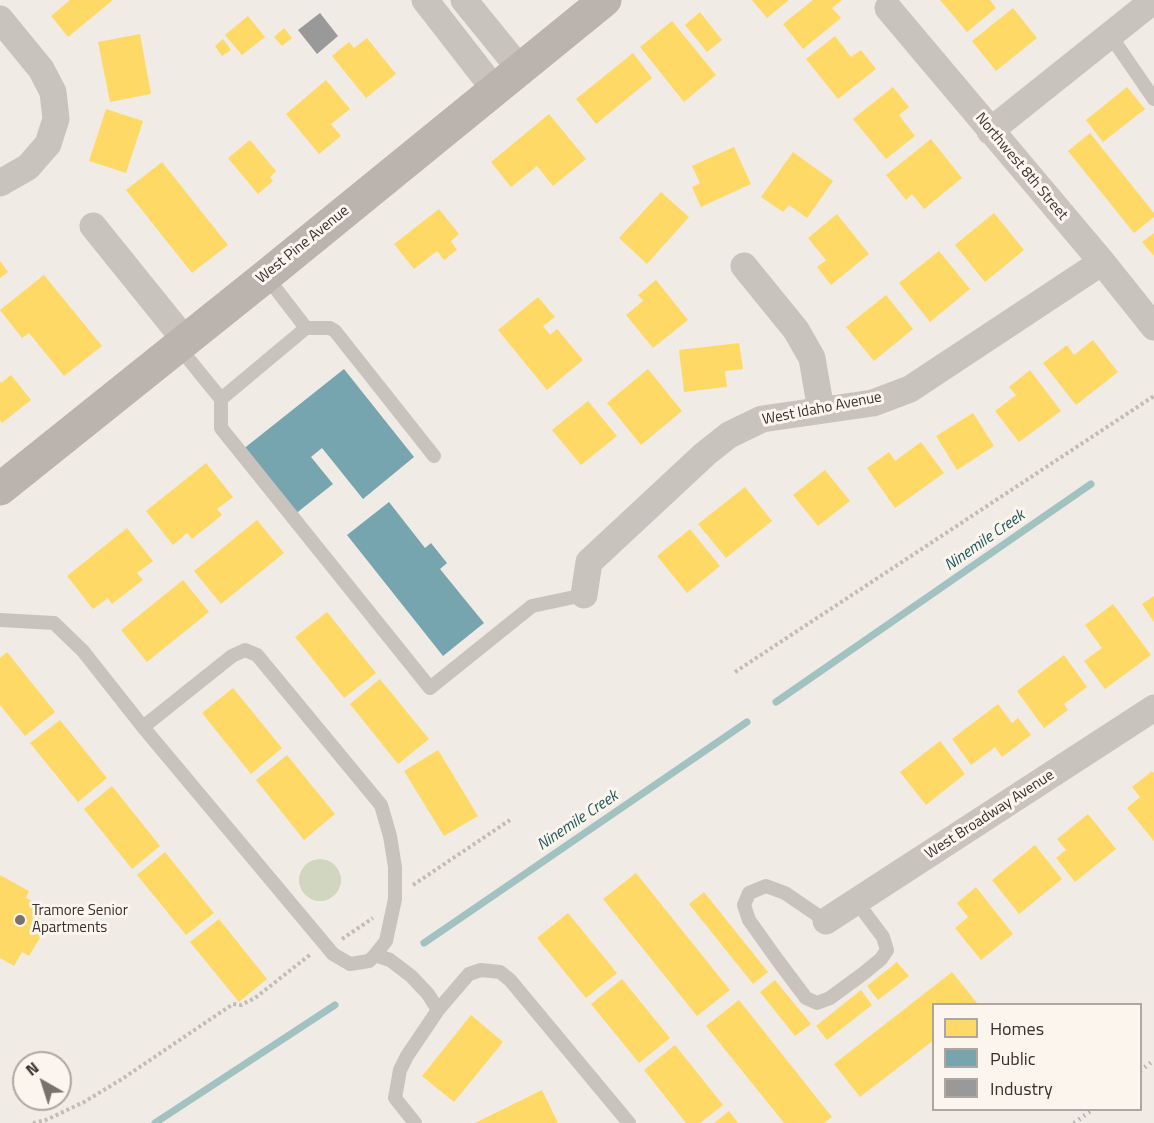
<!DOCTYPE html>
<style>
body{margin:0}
#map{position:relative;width:1154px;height:1123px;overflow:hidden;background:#f0ebe5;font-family:"Titillium Web",sans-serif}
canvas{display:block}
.legend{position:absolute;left:932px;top:1003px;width:210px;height:108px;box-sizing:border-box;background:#fbf5ee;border:2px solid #aea6a0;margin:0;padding:8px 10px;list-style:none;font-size:18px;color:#3b302b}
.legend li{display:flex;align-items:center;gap:12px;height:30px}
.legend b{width:30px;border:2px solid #aea6a0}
.north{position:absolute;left:12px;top:1051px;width:60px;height:60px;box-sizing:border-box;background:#fbf5ee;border:2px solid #aea6a0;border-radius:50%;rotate:321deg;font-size:16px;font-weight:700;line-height:24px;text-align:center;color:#3b302b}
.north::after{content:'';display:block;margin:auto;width:21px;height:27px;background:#7a716c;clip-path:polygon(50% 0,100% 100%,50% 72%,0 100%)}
</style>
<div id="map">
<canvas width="1154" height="1123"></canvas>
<ul class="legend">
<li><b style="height:16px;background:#ffd966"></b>Homes</li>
<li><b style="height:16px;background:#76a5af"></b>Public</li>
<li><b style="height:16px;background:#999"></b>Industry</li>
</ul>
<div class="north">N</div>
</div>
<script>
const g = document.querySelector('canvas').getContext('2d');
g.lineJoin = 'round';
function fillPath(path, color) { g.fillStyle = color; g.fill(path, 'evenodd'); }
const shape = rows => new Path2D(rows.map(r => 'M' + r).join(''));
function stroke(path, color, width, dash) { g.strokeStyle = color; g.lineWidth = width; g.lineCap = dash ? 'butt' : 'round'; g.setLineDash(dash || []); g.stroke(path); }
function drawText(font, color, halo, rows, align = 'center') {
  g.font = font + ' "Titillium Web",sans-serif'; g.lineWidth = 6; g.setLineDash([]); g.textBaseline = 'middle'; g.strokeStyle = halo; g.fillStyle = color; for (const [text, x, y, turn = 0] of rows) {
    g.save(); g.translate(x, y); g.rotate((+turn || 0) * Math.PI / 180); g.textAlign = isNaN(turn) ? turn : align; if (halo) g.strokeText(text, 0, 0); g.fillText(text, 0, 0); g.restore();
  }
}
fillPath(shape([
 '299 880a21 21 0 1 1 42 0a21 21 0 1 1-42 0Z'
]), '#d1d6bf');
fillPath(shape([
 [70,0,113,0,68,37,51,16],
 [752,0,789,0,767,18],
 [813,0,842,0,832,8,841,18,803,49,783,24],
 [940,0,990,0,996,8,967,32],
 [1013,8,1037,38,996,71,972,41],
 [700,12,722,40,707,52,685,25],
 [248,16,265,37,242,55,225,35],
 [672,21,716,75,684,102,640,47],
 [284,28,292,38,282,46,274,37],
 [140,34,151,94,110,102,98,42],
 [835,36,851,57,861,50,876,69,838,99,806,59],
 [367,38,396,74,366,98,332,56,349,42,354,48],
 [223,39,231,50,222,56,215,46],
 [633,53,652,78,596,124,576,99],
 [326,80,350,109,331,124,341,136,319,154,286,114],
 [893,87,909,107,899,115,915,136,886,159,853,119],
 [1127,87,1145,109,1103,142,1086,120],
 [106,109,143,121,126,173,89,161],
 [549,114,586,159,553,186,537,166,511,187,491,162],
 [1090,133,1154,213,1154,217,1134,233,1068,151],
 [931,139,962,178,924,209,912,194,906,200,886,175],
 [250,140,276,171,270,177,273,181,258,194,228,158],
 [734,147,751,184,701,207,692,187,700,183,692,166],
 [793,152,833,181,807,218,789,205,783,212,761,197],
 [162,162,228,245,192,273,126,190],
 [661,192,689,217,647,264,619,238],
 [439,209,459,234,451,241,457,250,444,260,437,251,414,269,394,244],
 [994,213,1024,250,985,282,955,245],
 [837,214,869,254,831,285,817,267,826,260,808,238],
 [1154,233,1154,256,1142,242],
 [939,251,970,289,930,322,899,283],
 [0,261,8,272,0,278],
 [44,275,102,346,64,376,29,333,22,338,0,310],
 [656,280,688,320,653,348,626,315,643,301,638,295],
 [886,295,913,329,874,361,846,327],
 [538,297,555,317,543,326,550,335,557,329,583,360,547,390,498,330],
 [1093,340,1118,372,1076,405,1043,363,1067,345,1074,355],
 [739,343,743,369,725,371,727,387,684,392,679,350],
 [648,369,682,411,641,445,607,403],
 [1030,370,1061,411,1019,442,995,411,1016,395,1009,387],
 [11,375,31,400,2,423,0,420,0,381,1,383],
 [588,401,617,436,581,465,552,430],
 [973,413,994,446,957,470,936,436],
 [921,442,944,473,895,508,867,468,889,452,895,461],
 [206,463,233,497,217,509,222,515,192,539,187,533,173,545,146,511],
 [825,470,850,501,818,526,793,495],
 [745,487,772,521,726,558,698,524],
 [257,520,284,553,221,604,194,571],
 [127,528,153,561,137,573,143,580,112,604,108,598,93,609,67,576],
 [690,529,720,566,687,593,657,556],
 [183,580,209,612,147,662,121,630],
 [1154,596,1154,622,1142,604],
 [1113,604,1151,655,1105,689,1084,661,1102,648,1085,625],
 [327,612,376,673,344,698,295,637],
 [7,652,55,712,25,736,0,705,0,658],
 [1064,655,1087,687,1064,704,1068,710,1044,728,1017,691],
 [380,679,429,739,398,764,350,704],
 [233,688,282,748,251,774,202,713],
 [998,704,1012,723,1018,718,1031,735,1002,757,995,747,971,765,952,739],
 [60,720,107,778,78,802,30,743],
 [940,741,965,774,926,805,900,772],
 [438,750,478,816,444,836,404,771],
 [287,755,335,814,304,840,256,780],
 [1152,771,1154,773,1154,841,1127,808,1140,797,1132,787],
 [112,786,160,846,132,869,84,809],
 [1088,814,1116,849,1075,882,1056,858,1066,850,1057,839],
 [1035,845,1062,879,1019,914,992,880],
 [165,852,214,913,186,935,137,875],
 [636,873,730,990,697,1016,603,899],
 [0,875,29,891,26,898,46,908,33,932,41,936,29,956,22,952,14,966,0,958],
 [976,887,1013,934,981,960,955,928,968,917,957,903],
 [704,892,768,972,753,984,689,904],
 [568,913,617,973,586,998,537,938],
 [219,919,267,979,239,1002,190,942],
 [897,962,909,976,878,1000,867,986],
 [952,972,978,1004,934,1004,934,1040,860,1097,834,1064],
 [622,979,670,1038,639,1063,591,1004],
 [775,980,811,1024,795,1036,760,992],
 [861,990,872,1005,827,1040,816,1026],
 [739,1000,832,1117,824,1123,784,1123,706,1026],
 [471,1015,503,1042,454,1102,422,1076],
 [675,1045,723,1105,700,1123,686,1123,644,1070],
 [542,1090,558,1123,475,1123],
 [729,1111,738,1123,714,1123]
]), '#ffd966');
fillPath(shape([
 [344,369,414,457,363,499,322,448,311,457,333,484,294,515,242,450],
 [389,502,425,548,431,543,447,563,440,569,484,623,443,656,347,535]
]), '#76a5af');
fillPath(shape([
 [320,13,338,36,317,54,298,30]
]), '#999');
stroke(shape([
 [776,702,1091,484],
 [424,943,747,722],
 [155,1123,335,1005]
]), '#a1c2c1', 7);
stroke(shape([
 [735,672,1154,396],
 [413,885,510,820],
 [342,939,373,918],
 [33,1123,46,1120,84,1102,122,1079,233,1004,241,1005,255,998,311,954]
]), '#c2bbb6', 4, [3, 3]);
stroke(shape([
 [1110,35,1154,99],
 [266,276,306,328],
 [178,346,221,399],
 [434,456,335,331,330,328,306,328,221,399,221,428,430,688,532,606,584,595],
 [0,620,54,623,83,651,143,727,333,954,350,964,369,961,375,955,390,960,411,976,428,994,438,1010],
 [143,727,232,656,245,650,257,655,381,805,390,836,395,867,395,899,386,941,375,955],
 [826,921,785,893,766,886,749,893,744,905,749,920,776,958,806,998,817,1003,830,998,864,973,881,959,887,950,883,937,856,901],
 [415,1123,395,1098,400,1070,407,1056,438,1010,469,974,481,970,500,972,510,980,629,1123]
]), '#c9c3be', 14);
stroke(shape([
 [425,0,495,90],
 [464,0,520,69],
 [888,8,1102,262,1154,327],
 [0,19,41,69,53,92,56,119,48,144,28,167,0,183],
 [990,131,1154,0],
 [93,226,185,340],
 [744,266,796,330,812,358,821,410],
 [584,595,589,562,705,454,729,435,762,419,873,403,910,389,1102,262],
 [826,921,1154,708]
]), '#c9c3be', 27);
stroke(shape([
 [0,489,266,276,605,0]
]), '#bab3ae', 33);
stroke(shape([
 [1140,1071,1154,1060],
 [1074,1123,1092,1110]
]), '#b1aca8', 4.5, [1.5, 4.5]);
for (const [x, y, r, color] of [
 [20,920,6,"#7a716c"]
]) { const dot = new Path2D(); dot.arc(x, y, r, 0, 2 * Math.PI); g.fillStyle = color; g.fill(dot); stroke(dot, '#fbf5ee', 2); }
drawText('15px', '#3b302b', '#fbf5ee', [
 ["Northwest 8th Street",1021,167,50],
 ["West Pine Avenue",303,245,-39],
 ["West Idaho Avenue",822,409,-11],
 ["West Broadway Avenue",990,815,-33]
]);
drawText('15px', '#3b302b', '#fbf5ee', [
 ["Tramore Senior",32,911],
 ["Apartments",32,928]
], 'left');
drawText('italic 16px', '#1f5a5e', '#fbf5ee', [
 ["Ninemile Creek",985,541,-35],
 ["Ninemile Creek",578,821,-34]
]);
</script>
